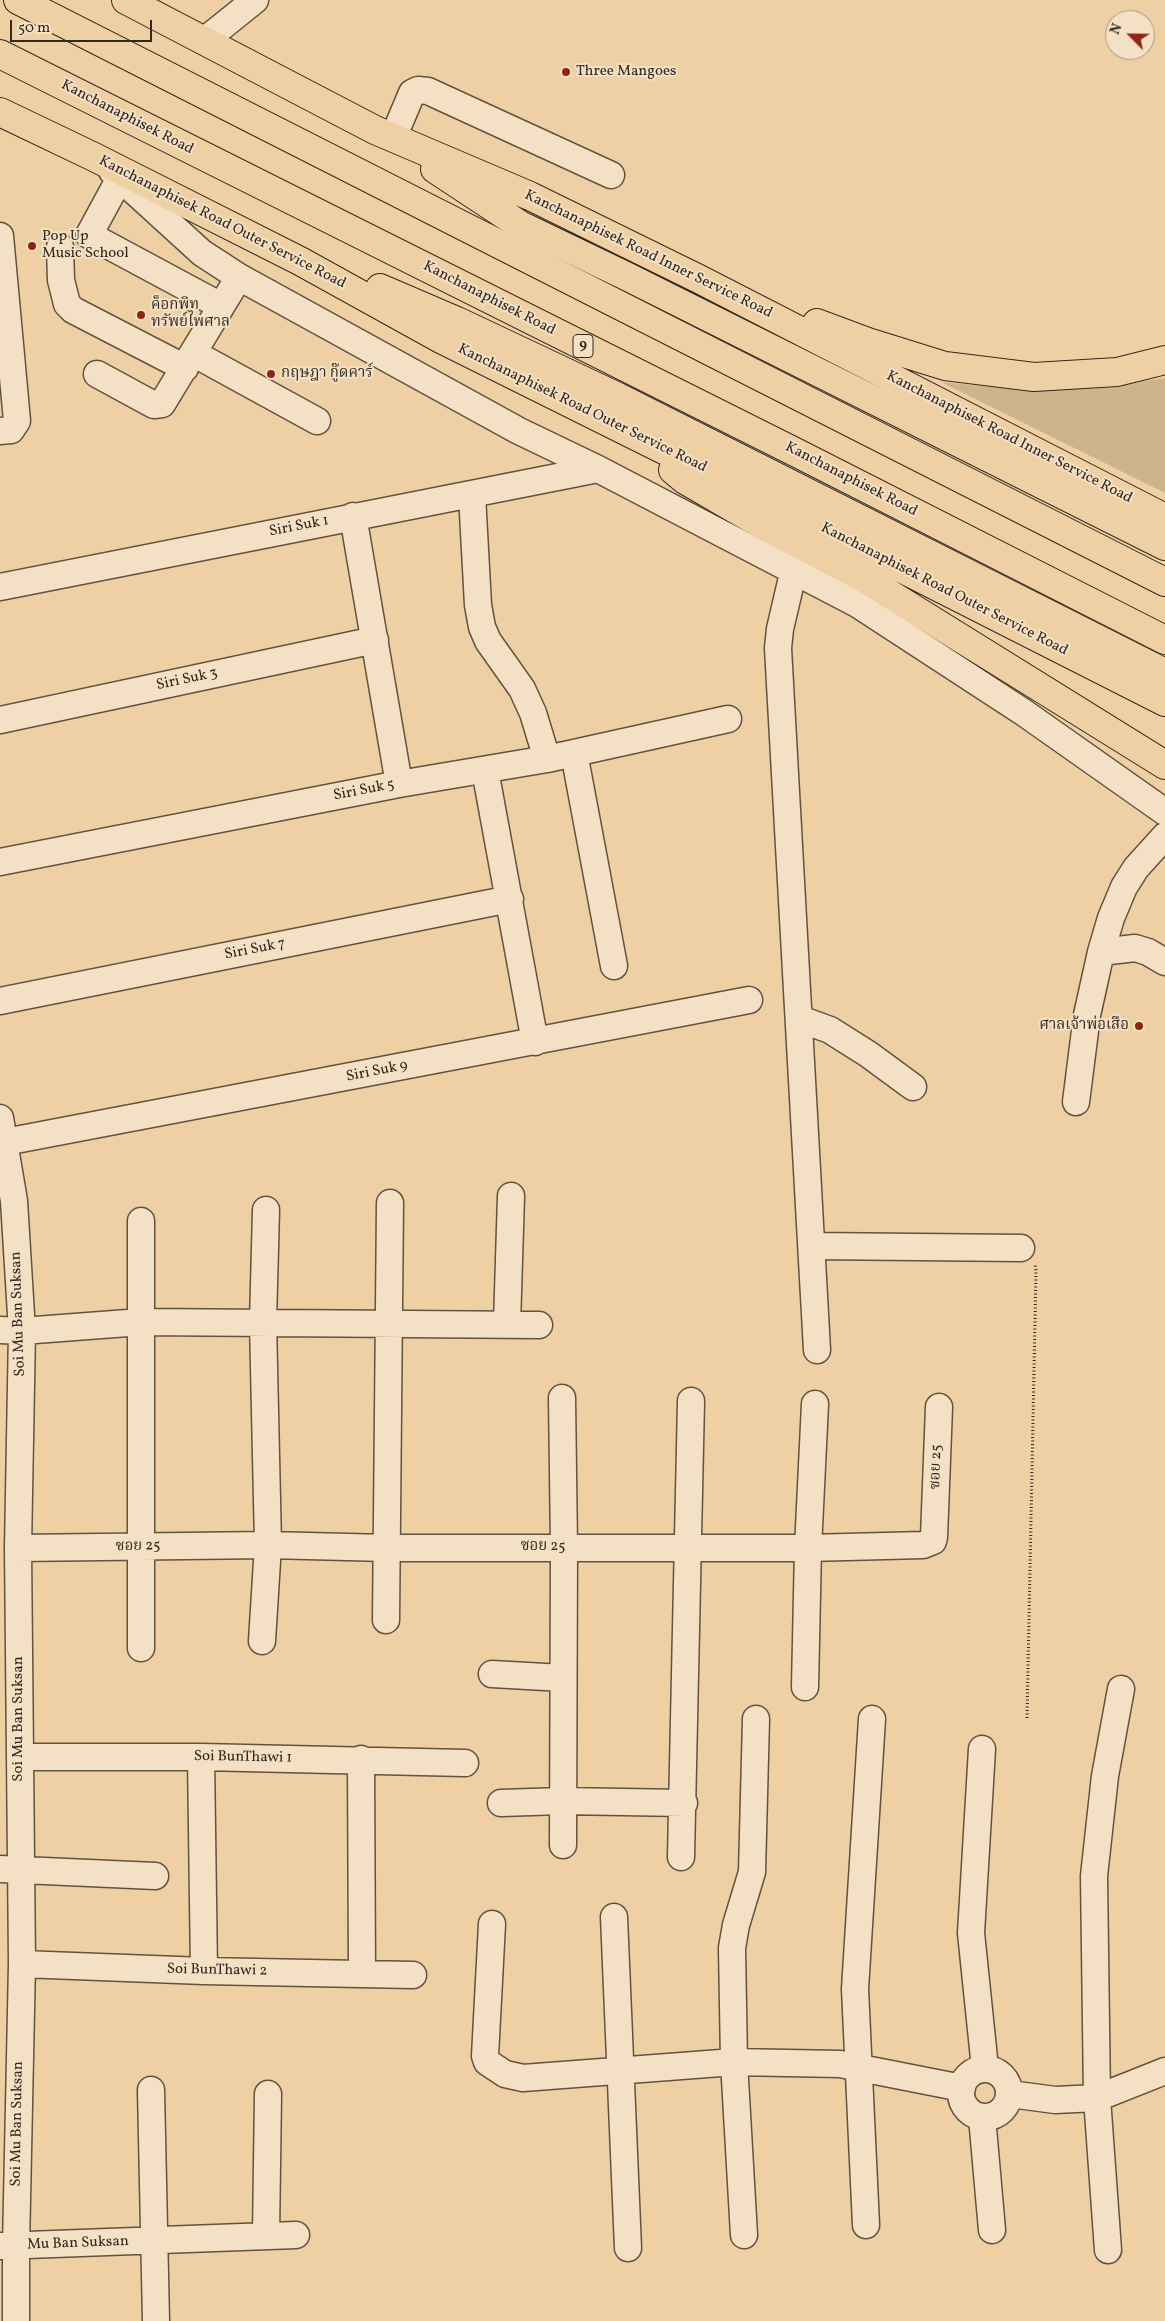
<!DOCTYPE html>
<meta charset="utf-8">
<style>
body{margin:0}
#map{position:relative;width:1165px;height:2321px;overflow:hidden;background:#eed0a4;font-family:Vollkorn,serif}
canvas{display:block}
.north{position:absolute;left:1105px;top:10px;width:50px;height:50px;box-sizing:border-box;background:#f4e0c4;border:1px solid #a69782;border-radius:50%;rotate:293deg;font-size:14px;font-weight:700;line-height:20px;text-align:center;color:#31291f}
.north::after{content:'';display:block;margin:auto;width:18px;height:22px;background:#8f2418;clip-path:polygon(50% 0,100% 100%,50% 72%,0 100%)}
.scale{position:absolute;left:10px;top:20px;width:142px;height:22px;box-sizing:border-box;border:2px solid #31291f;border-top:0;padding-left:6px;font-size:15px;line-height:18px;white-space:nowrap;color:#31291f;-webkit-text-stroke:4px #f4e0c4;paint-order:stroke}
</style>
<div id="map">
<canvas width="1165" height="2321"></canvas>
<div class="north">N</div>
<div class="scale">50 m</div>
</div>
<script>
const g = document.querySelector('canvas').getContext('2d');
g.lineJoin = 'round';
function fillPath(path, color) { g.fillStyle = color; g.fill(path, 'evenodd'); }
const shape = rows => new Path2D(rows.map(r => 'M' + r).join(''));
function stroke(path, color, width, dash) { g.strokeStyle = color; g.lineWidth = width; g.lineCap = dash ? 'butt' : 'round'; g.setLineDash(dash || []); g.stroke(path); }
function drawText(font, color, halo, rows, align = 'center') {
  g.font = font + ' Vollkorn,"Noto Serif Thai",serif'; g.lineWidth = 4; g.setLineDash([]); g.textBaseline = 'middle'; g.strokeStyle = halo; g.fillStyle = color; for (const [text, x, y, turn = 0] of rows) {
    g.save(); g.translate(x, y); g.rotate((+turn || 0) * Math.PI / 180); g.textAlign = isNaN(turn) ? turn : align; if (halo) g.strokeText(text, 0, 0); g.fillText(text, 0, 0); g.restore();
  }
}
fillPath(shape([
 [1165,378,1165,493,941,382,1035,391,1114,385]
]), '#ceb48d');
const minor = shape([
 [204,41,255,0],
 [393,138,412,93,418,90,428,91,611,175],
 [112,171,202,253,239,277,519,431,598,469,859,605,1023,712,1165,812],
 [120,178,89,235,221,306],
 [0,236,17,421,11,430,0,431],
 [60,247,61,280,67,304,73,310,185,368],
 [193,353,317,421],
 [97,374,154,405,162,404,239,277],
 [472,495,478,605,482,627,488,641,522,689,533,713,547,759],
 [353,516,399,784],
 [794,569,780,629,778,648,817,1350],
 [0,587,598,469],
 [0,720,375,640],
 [574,753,614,966],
 [485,770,535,1042],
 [0,862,399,784,547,759,728,719],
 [1101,952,1135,948,1148,952,1165,962],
 [0,1001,510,899],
 [800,1019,830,1030,868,1054,913,1087],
 [1076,1102,1087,1015,1101,952,1111,918,1124,887,1136,868,1165,836],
 [0,1118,14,1201,22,1331,18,1548,22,1964,16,2246,16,2321],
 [5,1142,749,1000],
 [141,1221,141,1648],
 [813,1246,1021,1248],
 [507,1324,511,1196],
 [0,1330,22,1331,141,1322,539,1325],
 [562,1398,564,1547,563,1845],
 [18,1548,268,1545,387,1548,808,1548,923,1545,933,1541,934,1537,939,1407],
 [386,1620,390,1203],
 [262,1641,268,1545,263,1322,266,1210],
 [492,1674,563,1678],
 [805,1687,808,1548,815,1404],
 [982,1749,971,1933,985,2068],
 [20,1757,201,1757,465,1763],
 [201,1757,204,1971],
 [361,1759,362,1974],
 [501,1803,562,1801,684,1803],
 [681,1857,691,1401],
 [0,1869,155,1876],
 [614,1917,628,2248],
 [492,1924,485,2056,487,2062,505,2074,523,2078,734,2062,840,2064,962,2088],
 [22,1964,204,1971,413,1975],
 '961 2093a24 24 0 1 1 48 0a24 24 0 1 1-48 0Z',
 [151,2090,156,2321],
 [1010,2094,1055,2100,1097,2098,1165,2071],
 [982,2117,992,2230],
 [866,2225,855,1989,872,1719],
 [266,2235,268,2094],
 [744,2235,734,2062,732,1948,736,1925,752,1872,756,1719],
 [0,2246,296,2235],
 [1108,2250,1097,2098,1094,1876,1105,1776,1121,1689]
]);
const major = shape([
 [126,0,375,130,530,196,699,279,1165,518],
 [0,112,94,157,300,261,441,339,873,554,1165,702],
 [435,169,520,225,628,277,1165,546],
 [380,288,457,321,618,397,1165,673],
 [817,323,868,342,945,366,1034,377,1117,372,1165,360],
 [673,470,685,480,759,523,859,575,1165,765]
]);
const highway = shape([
 [18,0,1165,582],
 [0,54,797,453,1165,640]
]);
stroke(minor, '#605340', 29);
stroke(major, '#31291f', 30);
stroke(highway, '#31291f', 30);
stroke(shape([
 [1027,1718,1036,1271,1035,1264]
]), '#31291f', 3, [1, 2.5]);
stroke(minor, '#f4e0c4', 26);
stroke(major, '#eed0a4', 28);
stroke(highway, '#eed0a4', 28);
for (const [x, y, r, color] of [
 [566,72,5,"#8f2418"],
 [32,246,5,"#8f2418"],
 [141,315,5,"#8f2418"],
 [271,374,5,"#8f2418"],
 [1139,1026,5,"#8f2418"]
]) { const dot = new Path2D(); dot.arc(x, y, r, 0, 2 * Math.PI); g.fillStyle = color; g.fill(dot); stroke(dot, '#f4e0c4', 2); }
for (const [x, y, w] of [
 [583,346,20]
]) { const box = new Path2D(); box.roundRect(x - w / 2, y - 11.5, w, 23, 4); g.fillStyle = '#f4e0c4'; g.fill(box); stroke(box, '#31291f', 1); }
drawText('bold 14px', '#31291f', null, [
 ["9",583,346]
]);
drawText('15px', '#31291f', '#f4e0c4', [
 ["Three Mangoes",576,72],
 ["Pop Up",42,237],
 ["Music School",42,254],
 ["ค็อกพิท",151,306],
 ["ทรัพย์ไพศาล",151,323],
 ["กฤษฎา กู๊ดคาร์",281,374],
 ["ศาลเจ้าพ่อเสือ",1129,1026,"right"]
], 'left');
drawText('15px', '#31291f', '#f4e0c4', [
 ["Kanchanaphisek Road",127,118,27],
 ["Kanchanaphisek Road Outer Service Road",222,223,27],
 ["Kanchanaphisek Road Inner Service Road",648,255,26],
 ["Kanchanaphisek Road",489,299,27],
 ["Kanchanaphisek Road Outer Service Road",582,409,26],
 ["Kanchanaphisek Road Inner Service Road",1009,438,27],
 ["Kanchanaphisek Road",851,480,27],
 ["Siri Suk 1",299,527,-11],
 ["Kanchanaphisek Road Outer Service Road",944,590,27],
 ["Siri Suk 3",187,680,-12],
 ["Siri Suk 5",364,791,-11],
 ["Siri Suk 7",255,950,-11],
 ["Siri Suk 9",377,1072,-11],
 ["Soi Mu Ban Suksan",19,1314,-92],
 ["ซอย 25",937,1467,-88],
 ["ซอย 25",138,1547,-1],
 ["ซอย 25",543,1547],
 ["Soi Mu Ban Suksan",19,1719,-90],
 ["Soi BunThawi 1",243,1758,1],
 ["Soi BunThawi 2",217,1971,1],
 ["Soi Mu Ban Suksan",18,2124,-89],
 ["Mu Ban Suksan",78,2244,-2]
]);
</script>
